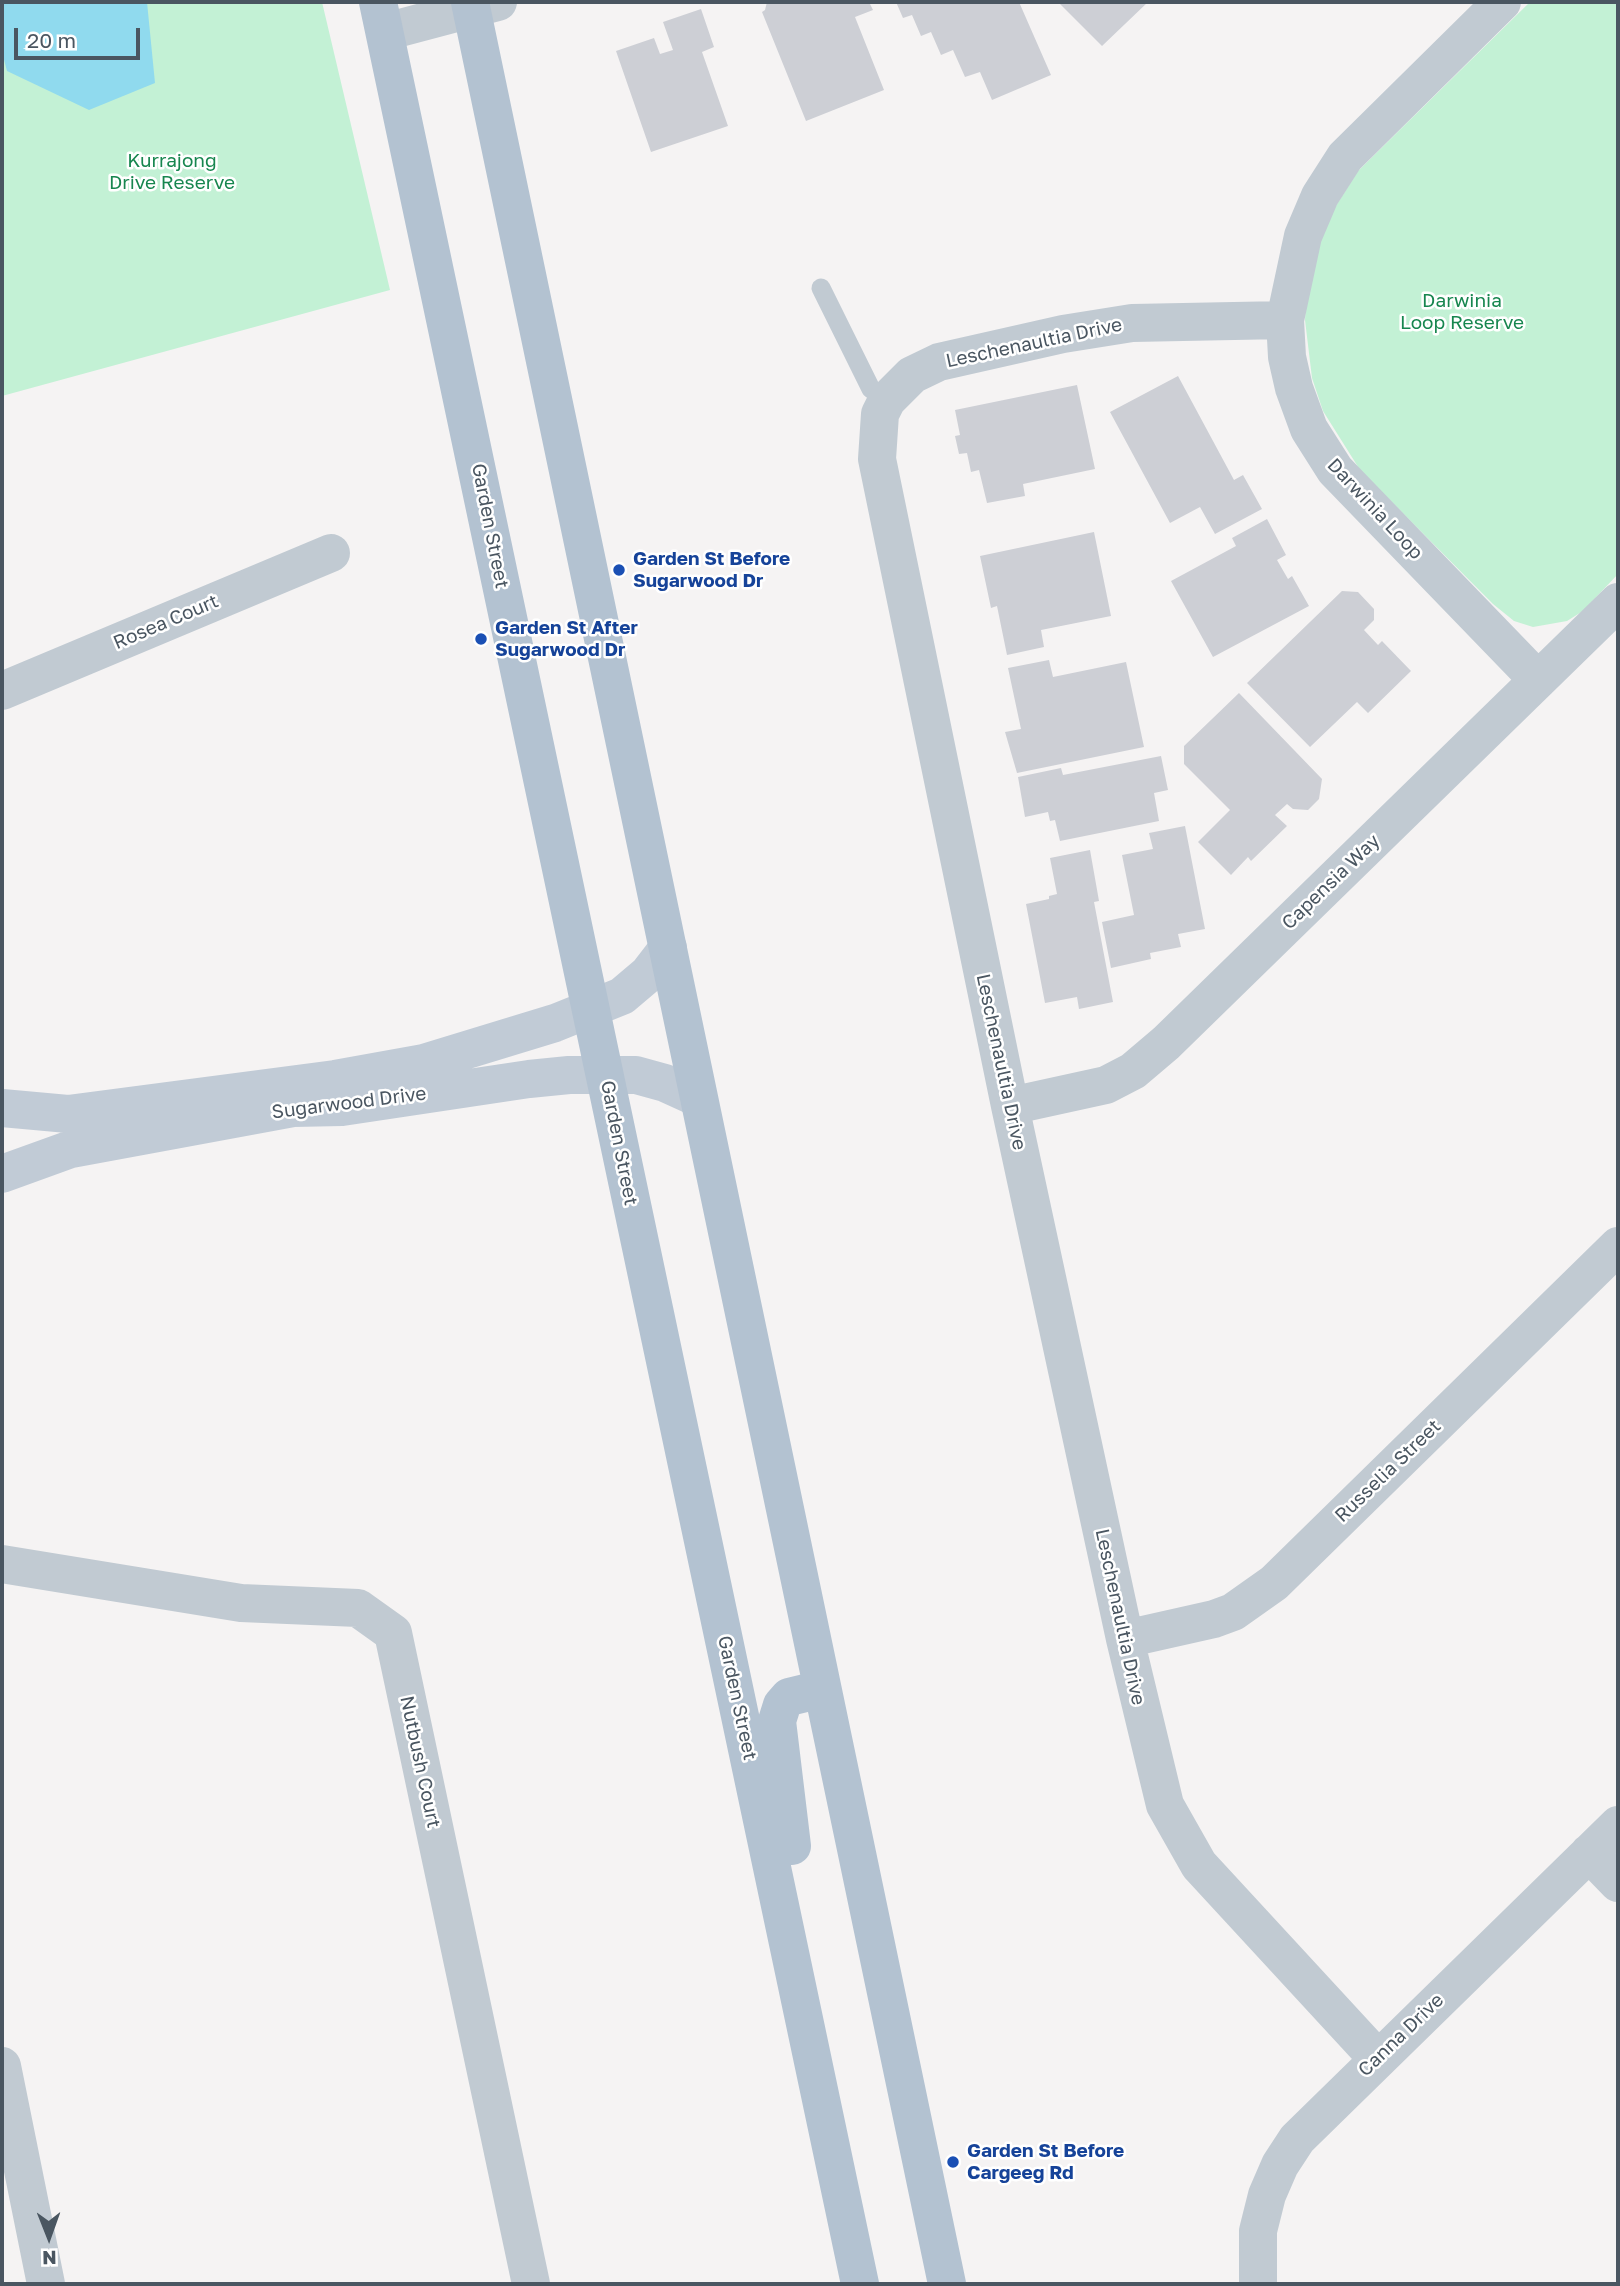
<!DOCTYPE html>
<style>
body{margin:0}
#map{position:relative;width:1620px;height:2286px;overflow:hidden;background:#f5f3f3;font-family:"Golos Text",sans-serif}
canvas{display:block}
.frame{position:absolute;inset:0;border:4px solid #4a5661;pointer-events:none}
.north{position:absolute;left:14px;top:2202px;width:70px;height:70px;-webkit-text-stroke:5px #fff;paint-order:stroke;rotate:179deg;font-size:19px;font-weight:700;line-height:28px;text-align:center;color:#4a5661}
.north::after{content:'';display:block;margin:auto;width:24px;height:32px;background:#4a5661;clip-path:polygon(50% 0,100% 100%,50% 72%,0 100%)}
.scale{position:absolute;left:14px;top:28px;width:126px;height:32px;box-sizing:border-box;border:4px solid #4a5661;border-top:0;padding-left:9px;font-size:21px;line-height:24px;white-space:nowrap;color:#4a5661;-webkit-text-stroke:5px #fff;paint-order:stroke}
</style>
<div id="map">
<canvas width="1620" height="2286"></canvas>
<div class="frame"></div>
<div class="north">N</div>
<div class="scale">20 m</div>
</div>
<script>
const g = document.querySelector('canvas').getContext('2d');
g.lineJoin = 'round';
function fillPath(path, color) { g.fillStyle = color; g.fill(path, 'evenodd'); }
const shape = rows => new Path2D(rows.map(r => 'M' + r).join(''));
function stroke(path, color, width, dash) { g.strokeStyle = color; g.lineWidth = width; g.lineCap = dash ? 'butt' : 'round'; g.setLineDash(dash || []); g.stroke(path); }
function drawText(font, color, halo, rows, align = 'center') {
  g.font = font + ' "Golos Text",sans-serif'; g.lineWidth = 5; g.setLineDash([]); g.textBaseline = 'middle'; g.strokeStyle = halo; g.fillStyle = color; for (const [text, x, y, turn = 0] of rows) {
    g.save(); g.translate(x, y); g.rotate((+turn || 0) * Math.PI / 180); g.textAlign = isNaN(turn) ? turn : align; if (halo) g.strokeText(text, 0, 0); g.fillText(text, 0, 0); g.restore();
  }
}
fillPath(shape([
 [2,2,322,2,390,290,2,396],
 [1530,2,1618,2,1618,574,1583,611,1567,621,1533,627,1514,621,1493,604,1360,470,1323,411,1312,378,1305,320,1307,281,1327,220,1358,171]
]), '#c3f1d5');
fillPath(shape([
 [2,2,147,2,155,83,89,110,7,71,2,52]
]), '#90daee');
fillPath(shape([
 [767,2,869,2,873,10,855,17,884,90,806,121,762,12,765,10],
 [896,2,1019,2,1051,75,992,100,980,72,965,77,953,50,941,55,931,32,921,36,912,15,903,18],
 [1058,2,1148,2,1102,46],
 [701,9,714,47,702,52,728,126,651,152,616,51,654,38,660,54,673,50,663,22],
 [1178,376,1234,480,1243,475,1262,509,1215,534,1200,507,1170,523,1110,412],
 [1077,385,1095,469,1023,484,1025,496,987,503,979,470,971,472,967,453,959,454,955,436,960,435,955,410],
 [1267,519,1286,555,1277,560,1288,579,1292,576,1309,606,1213,657,1171,581,1236,546,1232,538],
 [1094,532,1111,616,1041,630,1044,647,1007,655,997,606,991,608,980,556],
 [1342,591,1358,592,1374,609,1374,620,1364,630,1378,645,1382,641,1411,671,1368,713,1357,702,1310,747,1247,683],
 [1049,660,1053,677,1126,662,1144,747,1017,773,1005,732,1021,729,1008,668],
 [1239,693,1322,779,1319,799,1308,810,1293,809,1287,804,1275,815,1287,826,1251,861,1248,857,1231,875,1198,842,1230,810,1184,764,1184,746],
 [1161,756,1168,790,1154,793,1159,821,1060,841,1055,820,1050,821,1048,812,1025,817,1018,777,1061,768,1063,775],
 [1185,826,1205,929,1178,934,1181,947,1150,953,1151,959,1111,968,1102,922,1134,915,1122,855,1153,849,1149,833],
 [1090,850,1099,901,1094,902,1113,1002,1079,1009,1077,997,1045,1003,1026,904,1049,899,1049,896,1057,894,1050,858]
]), '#cdcfd5');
stroke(shape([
 [821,288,871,389,887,400]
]), '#c1cad2', 19);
stroke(shape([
 [1502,2,1345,157,1320,196,1303,236,1285,320,1287,357,1294,388,1309,429,1335,470,1538,680],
 [385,32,498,2],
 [1285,320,1132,323,1063,334,939,362,912,375,887,400,880,414,877,459,1010,1106,1125,1639,1165,1805,1199,1865,1377,2058],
 [2,691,331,553],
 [1010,1106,1106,1085,1133,1071,1166,1043,1618,602],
 [2,1564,241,1603,358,1608,393,1633,531,2284],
 [1125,1639,1214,1619,1233,1612,1274,1583,1618,1246],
 [1589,1853,1618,1883],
 [2,2066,46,2284],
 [1258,2284,1258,2231,1267,2195,1280,2165,1297,2139,1618,1825]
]), '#c1cad2', 38);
stroke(shape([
 [2,1108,68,1114,335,1079,424,1063,555,1023,622,996,648,974,668,948],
 [2,1174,71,1149,293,1108,342,1107,529,1079,569,1075,636,1075,665,1083,698,1098]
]), '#c1cbd6', 38);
stroke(shape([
 [378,2,860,2284],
 [470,2,947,2284],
 [792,1846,777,1721,782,1705,789,1697,822,1689]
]), '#b3c2d1', 38);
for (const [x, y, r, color] of [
 [619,570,7,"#1a4fb4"],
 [481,639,7,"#1a4fb4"],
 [953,2162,7,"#1a4fb4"]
]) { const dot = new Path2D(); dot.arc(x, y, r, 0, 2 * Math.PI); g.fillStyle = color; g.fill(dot); stroke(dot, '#fff', 2.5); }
drawText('19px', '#17864f', '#fff', [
 ["Kurrajong",172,161],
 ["Drive Reserve",172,183],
 ["Darwinia",1462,301],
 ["Loop Reserve",1462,323]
]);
drawText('19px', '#4a5661', '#fff', [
 ["Leschenaultia Drive",1034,343,-12],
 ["Darwinia Loop",1375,509,47],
 ["Garden Street",490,526,79],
 ["Rosea Court",166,622,-23],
 ["Capensia Way",1331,882,-44],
 ["Leschenaultia Drive",1001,1062,78],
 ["Sugarwood Drive",349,1103,-7],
 ["Garden Street",619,1143,79],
 ["Russelia Street",1388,1471,-44],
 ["Leschenaultia Drive",1120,1617,78],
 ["Garden Street",737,1698,78],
 ["Nutbush Court",420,1762,78],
 ["Canna Drive",1401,2035,-44]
]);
drawText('bold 19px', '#164399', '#fff', [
 ["Garden St Before",633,559],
 ["Sugarwood Dr",633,581],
 ["Garden St After",495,628],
 ["Sugarwood Dr",495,650],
 ["Garden St Before",967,2151],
 ["Cargeeg Rd",967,2173]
], 'left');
</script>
